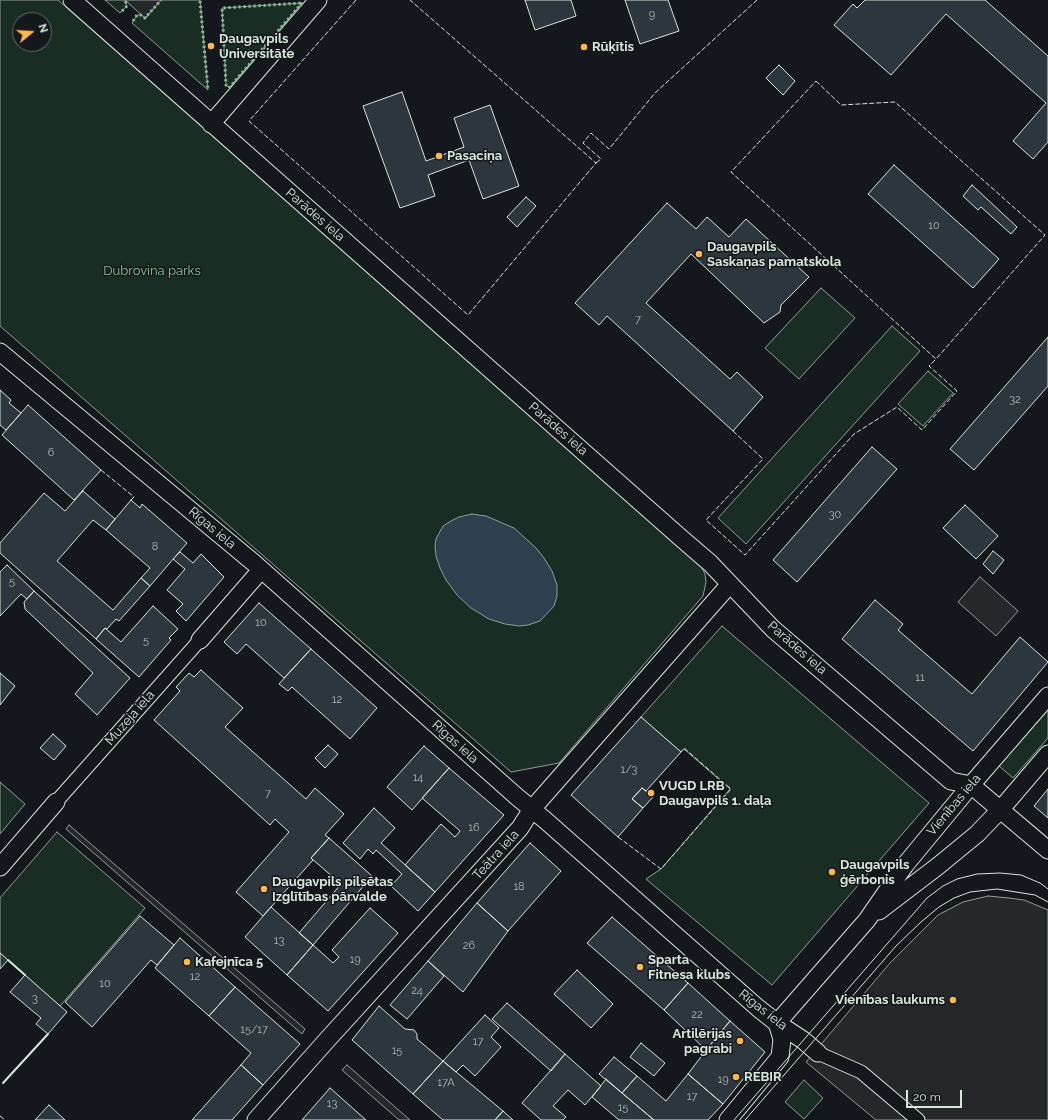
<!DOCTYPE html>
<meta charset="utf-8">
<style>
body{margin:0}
#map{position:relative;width:1048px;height:1120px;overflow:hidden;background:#14181c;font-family:Raleway,sans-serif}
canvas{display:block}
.north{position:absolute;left:12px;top:12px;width:40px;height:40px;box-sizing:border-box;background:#14181c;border:1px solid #626a69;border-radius:50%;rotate:72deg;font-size:11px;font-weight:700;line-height:16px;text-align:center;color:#d8e6dc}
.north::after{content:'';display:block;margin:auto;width:14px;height:18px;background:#ffb74d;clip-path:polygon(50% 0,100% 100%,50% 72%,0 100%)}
.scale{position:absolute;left:906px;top:1090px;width:56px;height:18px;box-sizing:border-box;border:2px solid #d8e6dc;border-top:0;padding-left:5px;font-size:12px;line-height:14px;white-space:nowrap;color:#d8e6dc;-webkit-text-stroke:3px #14181c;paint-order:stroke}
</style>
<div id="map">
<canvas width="1048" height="1120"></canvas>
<div class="north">N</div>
<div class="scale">20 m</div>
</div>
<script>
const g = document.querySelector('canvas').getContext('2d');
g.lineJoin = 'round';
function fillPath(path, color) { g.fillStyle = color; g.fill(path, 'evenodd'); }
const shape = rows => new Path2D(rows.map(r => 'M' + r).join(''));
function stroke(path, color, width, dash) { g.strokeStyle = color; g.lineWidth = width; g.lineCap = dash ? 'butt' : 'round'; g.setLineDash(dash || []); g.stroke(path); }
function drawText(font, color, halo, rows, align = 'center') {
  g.font = font + ' Raleway,sans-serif'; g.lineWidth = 3; g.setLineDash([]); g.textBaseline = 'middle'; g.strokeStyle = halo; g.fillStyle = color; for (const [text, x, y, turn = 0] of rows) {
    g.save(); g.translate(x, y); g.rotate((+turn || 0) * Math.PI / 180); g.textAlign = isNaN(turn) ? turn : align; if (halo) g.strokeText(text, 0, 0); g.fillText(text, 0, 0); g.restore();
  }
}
const green = shape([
 [0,0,58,0,702,568,705,574,706,582,703,596,559,763,511,772,0,326,0,0],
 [20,20,44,20,44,44,20,44,20,20],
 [105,0,125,0,127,6,120,13,105,0],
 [161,0,200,0,208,90,132,23,137,15,142,15,146,18,161,0],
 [302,3,229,88,226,85,222,8,302,3],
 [821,288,855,318,799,379,765,348,821,288],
 [892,326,920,351,746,544,718,518,892,326],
 [928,371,953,393,923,426,898,404,928,371],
 [722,626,929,803,772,985,646,879,661,869,730,789,684,749,681,752,641,717,722,626],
 [1048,710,1048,738,1013,778,999,766,1048,710],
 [0,782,25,804,0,834,0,782],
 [57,832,145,908,60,1006,0,953,0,898,57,832],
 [804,1080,823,1098,804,1119,785,1102,804,1080]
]);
fillPath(green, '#1a2d24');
stroke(green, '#939e99', 1);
const parking = shape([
 [125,0,161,0,145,18,125,0],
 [980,577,1018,611,996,636,958,602,980,577],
 [69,825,305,1029,302,1034,66,829,69,825],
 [988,896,1009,898,1024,900,1048,910,1048,1120,876,1120,806,1062,890,963,938,915,963,902,988,896],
 [347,1065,410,1120,399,1120,342,1070,347,1065]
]);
fillPath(parking, '#24282b');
stroke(parking, '#939e99', 1);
const water = shape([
 [472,514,486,516,514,528,536,548,544,558,552,571,557,585,557,596,554,606,540,621,528,625,519,626,505,624,489,619,471,608,457,595,446,580,440,568,436,556,435,546,436,539,443,526,451,521,459,517,472,514]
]);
fillPath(water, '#2f3f4d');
stroke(water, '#939e99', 1);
const building = shape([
 [525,0,571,0,576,16,535,30,525,0],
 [625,0,668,0,679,31,640,44,625,0],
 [865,0,985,0,1048,56,1048,142,1033,159,1013,141,1046,103,946,14,891,75,834,25,853,4,857,8,865,0],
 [779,65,795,81,783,95,766,78,779,65],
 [402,92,426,161,464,147,454,118,490,105,519,186,483,199,469,160,428,175,435,196,400,208,363,106,402,92],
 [894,165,999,259,973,288,868,194,894,165],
 [972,185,1017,227,1011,234,981,207,978,210,963,196,972,185],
 [526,197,536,206,517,227,507,217,526,197],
 [667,203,696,229,707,217,729,237,746,219,809,277,781,305,780,312,764,323,691,254,646,303,730,379,737,372,763,397,733,431,607,316,599,325,575,303,667,203],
 [1048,337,1048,386,974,470,950,449,1048,337],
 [0,390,11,400,9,403,21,413,6,430,0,425,0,390],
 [28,405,101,470,74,500,2,435,28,405],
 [872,447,897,469,797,582,773,560,872,447],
 [83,491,115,519,106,530,93,520,57,561,113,610,141,578,150,586,119,621,116,619,107,629,105,628,96,639,0,553,0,543,44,493,65,511,83,491],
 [131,500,140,508,142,504,187,543,150,586,141,578,150,568,106,530,131,500],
 [965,505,998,536,976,559,943,528,965,505],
 [993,551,1004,560,993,574,983,564,993,551],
 [180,552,193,563,201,554,224,577,186,621,176,611,183,604,167,590,185,569,173,559,180,552],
 [7,565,34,591,27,599,21,594,0,616,0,572,7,565],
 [34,591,130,678,97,715,75,694,93,673,25,609,24,602,34,591],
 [875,600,903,624,898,630,972,694,1020,637,1048,662,973,751,842,639,875,600],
 [259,603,311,649,284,678,246,644,237,654,224,642,259,603],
 [153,606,178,629,169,638,171,640,139,677,96,639,105,628,121,642,153,606],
 [311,649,377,708,350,739,292,687,288,691,279,684,311,649],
 [201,670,243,708,225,727,306,799,315,788,344,814,325,835,329,838,311,858,313,860,263,916,236,892,289,832,275,819,270,825,154,720,180,691,176,687,189,673,194,677,201,670],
 [0,673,15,686,0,705,0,673],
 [641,717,681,752,646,791,642,788,632,799,643,808,618,837,571,795,641,717],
 [53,734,66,746,54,760,40,748,53,734],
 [328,745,338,754,325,768,315,758,328,745],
 [424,746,449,768,412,810,387,787,424,746],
 [449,768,504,815,435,892,405,865,441,824,455,837,460,831,422,798,449,768],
 [642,788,653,797,643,808,632,799,642,788],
 [1048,789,1048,818,1034,806,1048,789],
 [374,808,395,828,381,843,435,892,418,911,391,886,402,874,376,850,373,854,368,849,360,859,343,843,374,808],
 [329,838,372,876,313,945,299,933,341,884,311,858,329,838],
 [530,843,561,871,508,931,477,903,530,843],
 [477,903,508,931,463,992,428,961,477,903],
 [271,907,313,945,287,975,245,937,271,907],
 [370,908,398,933,328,1011,287,975,313,945,333,963,339,957,332,950,370,908],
 [140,916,174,945,157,965,151,960,92,1027,65,1002,140,916],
 [612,917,688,983,664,1010,587,943,612,917],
 [180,938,235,987,209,1016,155,968,180,938],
 [0,953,8,960,0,969,0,953],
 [428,961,444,976,407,1019,390,1005,428,961],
 [577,970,613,1004,591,1028,554,994,577,970],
 [25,975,67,1012,48,1034,36,1024,41,1018,10,992,25,975],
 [688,983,730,1021,706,1050,664,1010,688,983],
 [235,987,300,1044,263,1085,241,1065,251,1053,209,1016,235,987],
 [507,1003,565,1054,551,1071,492,1019,507,1003],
 [379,1006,405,1029,414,1030,417,1034,417,1039,443,1061,413,1094,352,1040,379,1006],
 [485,1015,499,1028,491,1037,501,1047,475,1076,463,1065,456,1072,443,1061,485,1015],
 [730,1021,765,1052,723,1104,688,1074,706,1050,730,1021],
 [641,1043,665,1063,654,1076,630,1057,641,1043],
 [565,1054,601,1086,585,1105,568,1090,553,1106,566,1117,563,1120,541,1120,522,1103,565,1054],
 [614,1057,637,1076,622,1093,599,1074,614,1057],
 [443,1061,503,1111,495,1120,443,1120,413,1094,443,1061],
 [241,1065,263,1085,232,1120,192,1120,241,1065],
 [688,1074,723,1104,708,1120,654,1120,622,1093,637,1076,666,1101,688,1074],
 [606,1079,622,1093,654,1120,619,1120,592,1097,606,1079],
 [330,1088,366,1120,302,1120,330,1088],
 [49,1105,65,1120,35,1120,49,1105],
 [503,1111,513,1120,495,1120,503,1111]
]);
fillPath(building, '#2c363c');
stroke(building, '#d8e6dc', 1);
const pedestrian = shape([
 [56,802,200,640],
 [818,1053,861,1072,918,1120]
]);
const minor = shape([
 [72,0,681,538,710,563,773,629,951,781,971,785,1048,850],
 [211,124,318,0],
 [0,352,254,563,516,796,545,820,758,1008,777,1023,803,1040,818,1053],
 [200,640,261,570],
 [0,867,56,802],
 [879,911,938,866,977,834,1001,809,1048,754],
 [256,1120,327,1040,520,828,532,809,546,793,730,584],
 [728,1120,780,1057,782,1039,777,1023,867,920,905,865,971,785,1048,696]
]);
stroke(pedestrian, '#d8e6dc', 15);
stroke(minor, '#d8e6dc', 19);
stroke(pedestrian, '#14181c', 13);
stroke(minor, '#14181c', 17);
stroke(shape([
 [734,1120,927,898,943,886,957,879,977,874,1000,873,1021,875,1040,883,1048,889],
 [745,1120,896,946,921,922,939,907,954,898,970,892,997,889,1035,895,1048,902]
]), '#d8e6dc', 1);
stroke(shape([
 [200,1,208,90],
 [302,3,229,88,226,85,222,8,302,3],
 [122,11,127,6,125,0],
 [133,21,137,15,142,15,145,18,161,0]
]), '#8ac095', 3, [2, 3]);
stroke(shape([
 [356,0,249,121,468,315,596,163,410,0],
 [816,81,841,105,895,102,1045,235,936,359,731,172,816,81],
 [596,163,601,159,583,143,591,133,609,149,655,93,757,0],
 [733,431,763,459,706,520,745,555,854,434,897,407,922,430,957,391,929,366,936,359],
 [101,470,134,497,131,500],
 [618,837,661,869,731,789,684,748,681,752],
 [0,1116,5,1120]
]), '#d8e6dc', 1, [5, 2]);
stroke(shape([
 [8,960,25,975],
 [3,1083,48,1034]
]), '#d8e6dc', 2);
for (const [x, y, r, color] of [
 [211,46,4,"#ffb74d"],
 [584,47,4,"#ffb74d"],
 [439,156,4,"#ffb74d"],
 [699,254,4,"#ffb74d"],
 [651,793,4,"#ffb74d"],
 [832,872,4,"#ffb74d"],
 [264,889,4,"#ffb74d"],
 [187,962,4,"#ffb74d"],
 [640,967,4,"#ffb74d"],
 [953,1000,4,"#ffb74d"],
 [740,1041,4,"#ffb74d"],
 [736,1077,4,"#ffb74d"]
]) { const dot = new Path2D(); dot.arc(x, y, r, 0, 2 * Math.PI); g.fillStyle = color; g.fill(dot); stroke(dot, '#14181c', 1.5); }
drawText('11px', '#adbab4', null, [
 ["9",652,15],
 ["10",934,226],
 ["7",638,320],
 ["32",1015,400],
 ["6",51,453],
 ["30",835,515],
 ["8",155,547],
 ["5",12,582],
 ["10",261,623],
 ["5",146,641],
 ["11",920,678],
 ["12",337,700],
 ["1/3",629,770],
 ["14",418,778],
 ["7",268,794],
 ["16",474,828],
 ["18",519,887],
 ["13",279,941],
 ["26",469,946],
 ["19",355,960],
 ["12",195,977],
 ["10",105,984],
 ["24",417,991],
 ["3",35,999],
 ["22",697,1015],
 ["15/17",254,1030],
 ["17",478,1042],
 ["15",397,1051],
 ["19",723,1080],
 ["17A",446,1083],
 ["17",692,1097],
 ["13",332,1104],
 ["15",623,1108]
]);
drawText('bold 13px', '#d8e6dc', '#14181c', [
 ["Daugavpils",219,39],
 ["Universitāte",219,54],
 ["Rūķītis",592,47],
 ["Pasaciņa",447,156],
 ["Daugavpils",707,247],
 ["Saskaņas pamatskola",707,262],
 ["VUGD LRB",659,786],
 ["Daugavpils 1. daļa",659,801],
 ["Daugavpils",840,865],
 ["ģērbonis",840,880],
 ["Daugavpils pilsētas",272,882],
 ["Izglītības pārvalde",272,897],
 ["Sparta",648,960],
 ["Fitnesa klubs",648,975],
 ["Kafejnīca 5",195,962],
 ["Vienības laukums",945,1000,"right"],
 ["Artilērijas",732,1034,"right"],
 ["pagrabi",732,1049,"right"],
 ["REBIR",744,1077]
], 'left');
drawText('13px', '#d8e6dc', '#14181c', [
 ["Parādes iela",315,215,41],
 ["Parādes iela",558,429,41],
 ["Rīgas iela",212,528,40],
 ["Parādes iela",797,648,41],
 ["Muzeja iela",130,718,-49],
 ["Rīgas iela",455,742,42],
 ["Vienības iela",954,805,-50],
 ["Teātra iela",496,855,-48],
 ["Rīgas iela",763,1010,38]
]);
drawText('13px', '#8ac095', '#14181c', [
 ["Dubrovina parks",152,271]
]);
</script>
